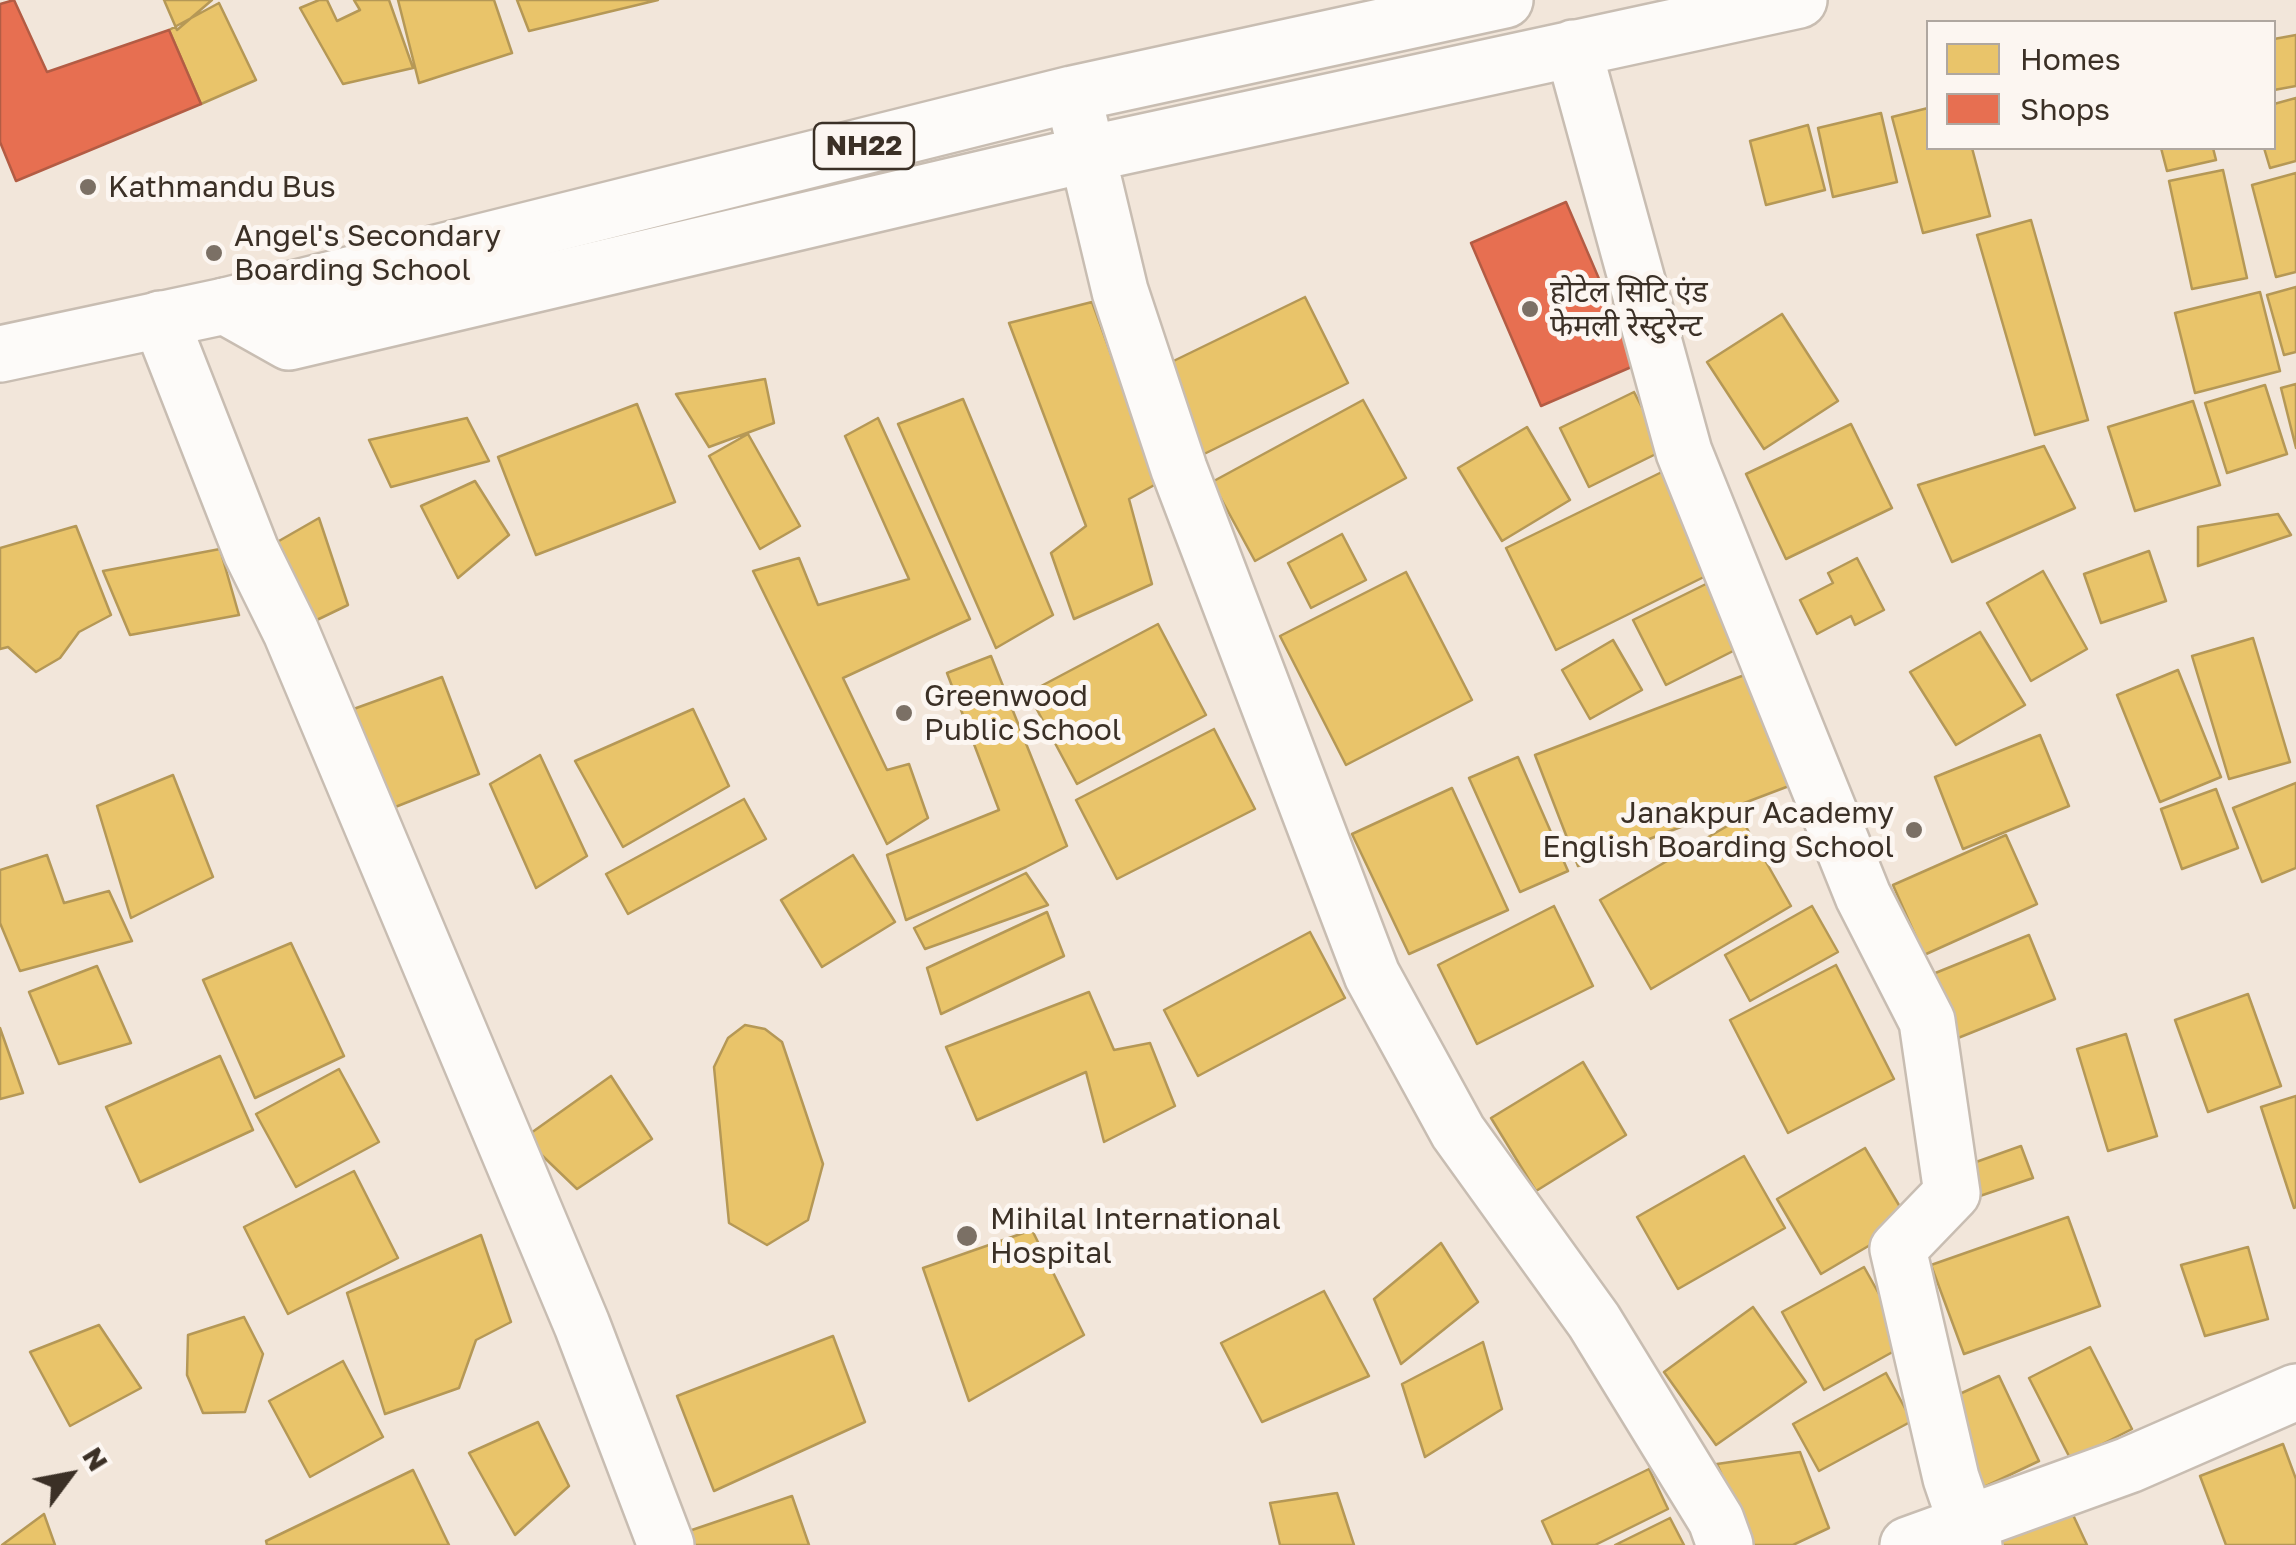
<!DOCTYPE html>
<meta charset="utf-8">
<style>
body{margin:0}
#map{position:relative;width:2296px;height:1545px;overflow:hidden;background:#f2e6da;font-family:"Golos Text",sans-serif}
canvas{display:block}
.legend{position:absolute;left:1926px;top:20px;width:350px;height:130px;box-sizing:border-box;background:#fcf6f1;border:2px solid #afa7a0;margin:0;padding:12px 18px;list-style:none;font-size:30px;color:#3b3026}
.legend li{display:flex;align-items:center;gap:20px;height:50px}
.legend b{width:50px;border:2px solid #afa7a0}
.north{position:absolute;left:20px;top:1425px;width:100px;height:100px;-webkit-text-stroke:8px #fcf6f1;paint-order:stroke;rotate:58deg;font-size:28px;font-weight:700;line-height:40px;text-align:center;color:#3b3026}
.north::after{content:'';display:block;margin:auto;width:35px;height:45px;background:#3b3026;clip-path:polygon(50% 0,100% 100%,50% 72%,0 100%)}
</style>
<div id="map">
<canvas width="2296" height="1545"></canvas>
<ul class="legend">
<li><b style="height:28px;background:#e9c46a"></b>Homes</li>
<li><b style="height:28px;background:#e76f51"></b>Shops</li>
</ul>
<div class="north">N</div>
</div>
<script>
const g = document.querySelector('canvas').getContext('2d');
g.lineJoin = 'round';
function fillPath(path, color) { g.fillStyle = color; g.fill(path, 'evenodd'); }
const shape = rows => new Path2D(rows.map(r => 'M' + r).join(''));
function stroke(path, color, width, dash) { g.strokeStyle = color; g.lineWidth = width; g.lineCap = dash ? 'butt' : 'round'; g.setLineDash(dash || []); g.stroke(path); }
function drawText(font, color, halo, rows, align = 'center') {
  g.font = font + ' "Golos Text","Noto Sans Devanagari",sans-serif'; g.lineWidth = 10; g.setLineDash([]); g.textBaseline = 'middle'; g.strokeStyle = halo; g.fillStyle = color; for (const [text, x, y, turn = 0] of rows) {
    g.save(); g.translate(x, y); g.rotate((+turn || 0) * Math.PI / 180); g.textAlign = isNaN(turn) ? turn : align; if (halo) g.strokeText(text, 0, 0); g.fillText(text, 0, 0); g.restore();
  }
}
const homes = shape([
 [164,0,212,0,177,30,164,0],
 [319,0,327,0,337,21,360,10,354,0,389,0,413,68,343,84,300,8,319,0],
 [398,0,494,0,512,53,419,83,398,0],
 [517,0,658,0,529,31,517,0],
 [219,3,256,80,201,104,169,30,219,3],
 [2296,35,2296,86,2274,90,2274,39,2296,35],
 [2296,98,2296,161,2270,168,2264,148,2274,148,2274,104,2296,98],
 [1928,108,1928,148,1972,148,1990,216,1923,233,1892,117,1928,108],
 [1881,113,1897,182,1833,197,1818,128,1881,113],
 [1808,125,1825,190,1766,205,1750,141,1808,125],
 [2161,148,2213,148,2216,160,2167,171,2161,148],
 [2223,170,2247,278,2192,289,2169,181,2223,170],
 [2296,173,2296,272,2276,277,2252,185,2296,173],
 [2031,220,2088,420,2035,435,1977,235,2031,220],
 [2296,287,2296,352,2284,355,2267,295,2296,287],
 [2260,292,2280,371,2195,393,2175,313,2260,292],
 [1305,297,1348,383,1198,457,1155,370,1305,297],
 [1092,302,1158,483,1129,499,1152,584,1074,619,1051,553,1086,526,1009,323,1092,302],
 [1782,314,1838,401,1764,449,1707,362,1782,314],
 [765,379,774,423,709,447,676,394,765,379],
 [2296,384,2296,448,2281,388,2296,384],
 [2265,385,2287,454,2227,473,2205,403,2265,385],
 [1634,392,1664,450,1589,487,1560,428,1634,392],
 [963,399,1053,615,996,648,898,424,963,399],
 [1363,400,1406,478,1255,561,1212,482,1363,400],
 [2193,401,2220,485,2135,511,2108,427,2193,401],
 [637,404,675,502,536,555,498,457,637,404],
 [467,418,489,461,391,487,369,440,467,418],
 [878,418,970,619,843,678,887,770,909,764,928,818,887,844,753,571,799,558,818,605,909,579,845,436,878,418],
 [1851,424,1892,508,1786,559,1746,474,1851,424],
 [1527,427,1570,500,1502,541,1458,468,1527,427],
 [748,434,800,526,760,549,709,456,748,434],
 [2044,446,2075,508,1952,562,1918,485,2044,446],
 [1666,470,1716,571,1556,650,1506,548,1666,470],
 [475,481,509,535,458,578,421,506,475,481],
 [2278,514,2291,535,2198,566,2198,527,2278,514],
 [319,518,348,605,296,630,258,553,319,518],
 [76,526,111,615,79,632,60,658,36,672,8,647,0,649,0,548,76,526],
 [1342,534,1366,580,1311,608,1288,563,1342,534],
 [220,549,239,615,130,635,103,571,220,549],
 [2149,551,2166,601,2101,623,2084,574,2149,551],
 [1857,558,1884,610,1855,625,1851,616,1817,634,1800,600,1833,583,1828,573,1857,558],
 [2043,571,2087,649,2031,681,1987,603,2043,571],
 [1406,572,1472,700,1346,765,1280,636,1406,572],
 [1710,582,1743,646,1666,685,1633,620,1710,582],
 [1158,624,1206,715,1077,784,1028,693,1158,624],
 [1980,632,2025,705,1956,745,1910,672,1980,632],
 [2253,638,2290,762,2229,779,2192,656,2253,638],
 [1613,640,1642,690,1590,719,1562,670,1613,640],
 [991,656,1067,846,1026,867,906,920,887,855,999,810,947,673,991,656],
 [2178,670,2221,777,2160,802,2117,695,2178,670],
 [1747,674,1789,786,1578,866,1535,755,1747,674],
 [442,677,479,774,380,813,337,715,442,677],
 [693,709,729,786,623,847,575,761,693,709],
 [1214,729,1255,809,1117,879,1076,800,1214,729],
 [2040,735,2069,806,1963,849,1935,777,2040,735],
 [540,755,587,856,536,888,490,784,540,755],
 [1518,757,1568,871,1520,892,1469,778,1518,757],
 [173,775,213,877,131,918,97,806,173,775],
 [2296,783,2296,868,2262,882,2233,808,2296,783],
 [1452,788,1508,910,1409,954,1352,834,1452,788],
 [2216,789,2238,848,2182,869,2161,809,2216,789],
 [744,799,766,839,628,914,606,874,744,799],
 [1741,818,1791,906,1651,989,1600,900,1741,818],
 [2006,835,2037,904,1924,955,1893,885,2006,835],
 [47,855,64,903,109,891,132,941,20,971,0,923,0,870,47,855],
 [853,855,895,922,822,967,781,900,853,855],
 [1026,873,1048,905,925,949,914,928,1026,873],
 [1554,906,1593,986,1477,1044,1438,965,1554,906],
 [1812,906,1838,952,1750,1001,1725,955,1812,906],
 [1047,912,1064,956,941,1014,927,968,1047,912],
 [1310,932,1345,998,1198,1076,1164,1010,1310,932],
 [2029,935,2055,999,1953,1040,1928,976,2029,935],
 [291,943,344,1056,255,1098,203,980,291,943],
 [1836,965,1894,1079,1788,1133,1730,1020,1836,965],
 [97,966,131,1043,59,1064,29,992,97,966],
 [1089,992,1114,1050,1150,1043,1175,1106,1104,1142,1086,1072,977,1120,946,1047,1089,992],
 [2248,994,2281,1086,2208,1112,2175,1020,2248,994],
 [745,1025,765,1029,782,1042,823,1164,808,1220,767,1245,729,1223,714,1067,728,1038,745,1025],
 [0,1028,23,1093,0,1099,0,1028],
 [2126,1034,2157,1136,2108,1151,2077,1049,2126,1034],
 [220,1056,253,1130,140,1182,106,1107,220,1056],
 [1583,1062,1626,1135,1536,1191,1491,1118,1583,1062],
 [339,1069,379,1142,296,1187,256,1114,339,1069],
 [611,1076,652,1139,577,1189,524,1138,611,1076],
 [2296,1096,2296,1207,2294,1208,2261,1107,2296,1096],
 [2021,1146,2033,1178,1974,1198,1962,1167,2021,1146],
 [1865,1148,1909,1222,1821,1274,1777,1199,1865,1148],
 [1744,1156,1785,1228,1678,1289,1637,1217,1744,1156],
 [354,1171,398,1258,288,1314,244,1227,354,1171],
 [2068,1217,2100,1306,1964,1354,1931,1265,2068,1217],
 [1032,1230,1084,1335,969,1401,923,1268,1032,1230],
 [481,1235,511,1322,476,1340,459,1388,385,1414,347,1293,481,1235],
 [1441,1243,1478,1302,1401,1364,1374,1299,1441,1243],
 [2248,1247,2268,1319,2205,1336,2181,1265,2248,1247],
 [1864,1267,1907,1344,1824,1390,1782,1312,1864,1267],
 [1324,1291,1369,1376,1262,1422,1221,1343,1324,1291],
 [1753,1307,1806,1382,1716,1445,1664,1372,1753,1307],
 [244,1317,263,1354,245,1412,203,1413,187,1375,188,1335,244,1317],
 [99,1325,141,1388,70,1426,30,1352,99,1325],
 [833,1336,865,1422,714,1491,677,1396,833,1336],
 [1483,1342,1502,1409,1425,1457,1402,1384,1483,1342],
 [2090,1347,2132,1429,2071,1460,2029,1378,2090,1347],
 [343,1361,383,1437,310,1477,269,1401,343,1361],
 [1886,1373,1912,1421,1819,1471,1793,1424,1886,1373],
 [1999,1376,2039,1461,1982,1488,1942,1402,1999,1376],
 [538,1422,569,1486,515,1535,469,1453,538,1422],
 [2283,1444,2296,1479,2296,1545,2226,1545,2200,1476,2283,1444],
 [1800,1452,1829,1528,1793,1545,1752,1545,1717,1464,1800,1452],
 [1649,1469,1668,1509,1595,1545,1553,1545,1542,1521,1649,1469],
 [413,1470,449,1545,267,1545,266,1541,413,1470],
 [1337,1493,1354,1545,1280,1545,1270,1503,1337,1493],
 [792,1496,809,1545,691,1545,686,1532,792,1496],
 [2067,1502,2087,1545,1986,1545,2067,1502],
 [44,1514,55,1545,2,1545,44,1514],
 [1670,1518,1684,1545,1615,1545,1670,1518]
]);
fillPath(homes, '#e9c46a');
stroke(homes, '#b59856', 2.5);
const shops = shape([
 [14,0,47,72,169,30,201,104,16,181,0,142,0,4,14,0],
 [1566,202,1636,365,1541,406,1471,243,1566,202]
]);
fillPath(shops, '#e76f51');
stroke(shops, '#b35c44', 2.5);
const minor = shape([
 [1573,48,1684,452,1863,896,1927,1021,1952,1193,1898,1249,1951,1478,1974,1545],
 [1079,120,1120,291,1179,469,1372,975,1458,1132,1594,1321,1716,1520,1725,1545],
 [225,306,289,342,1088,154,1799,0],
 [160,319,251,551,291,632,582,1325,666,1545],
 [1908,1545,2129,1465,2296,1392]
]);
const highway = shape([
 [0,354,225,306,1072,94,1505,0]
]);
stroke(minor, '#c8bdb2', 60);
stroke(highway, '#c8bdb2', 60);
stroke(minor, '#fdfbf9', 55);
stroke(highway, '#fdfbf9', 55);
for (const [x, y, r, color] of [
 [88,187,10,"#7b7065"],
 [214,253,10,"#7b7065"],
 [1530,309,10,"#7b7065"],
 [904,713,10,"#7b7065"],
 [1914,830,10,"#7b7065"],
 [967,1236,12,"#7b7065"]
]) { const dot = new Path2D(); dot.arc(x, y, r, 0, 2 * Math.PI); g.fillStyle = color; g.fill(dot); stroke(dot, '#fcf6f1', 4); }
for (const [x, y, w] of [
 [864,146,100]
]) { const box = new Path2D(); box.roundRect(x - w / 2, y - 23, w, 46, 8); g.fillStyle = '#fcf6f1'; g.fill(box); stroke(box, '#3b3026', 2.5); }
drawText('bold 28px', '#3b3026', null, [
 ["NH22",864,146]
]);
drawText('30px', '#3b3026', '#fcf6f1', [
 ["Kathmandu Bus",108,187],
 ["Angel's Secondary",234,236],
 ["Boarding School",234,270],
 ["होटेल सिटि एंड",1550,292],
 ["फेमली रेस्टुरेन्ट",1550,326],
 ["Greenwood",924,696],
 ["Public School",924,730],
 ["Janakpur Academy",1894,813,"right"],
 ["English Boarding School",1894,847,"right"],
 ["Mihilal International",990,1219],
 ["Hospital",990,1253]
], 'left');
</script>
